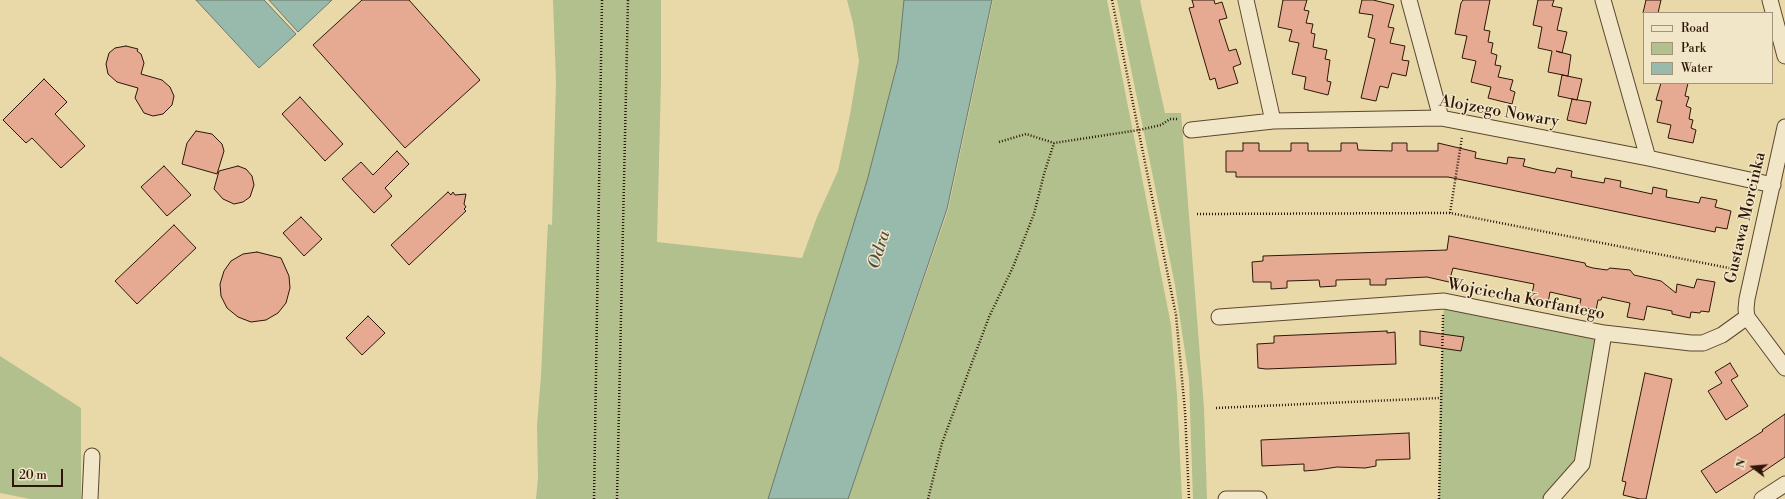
<!DOCTYPE html>
<style>
body{margin:0}
#map{position:relative;width:1785px;height:499px;overflow:hidden;background:#e9d9a9;font-family:"Libre Bodoni",serif}
canvas{display:block}
.legend{position:absolute;left:1643px;top:12px;width:130px;height:72px;box-sizing:border-box;background:#f1e6c7;border:1px solid #a3937a;margin:0;padding:5px 7px;list-style:none;font-size:12px;color:#2d1607}
.legend li{display:flex;align-items:center;gap:8px;height:20px}
.legend b{width:20px;border:1px solid #a3937a}
.north{position:absolute;left:1733px;top:447px;width:40px;height:40px;-webkit-text-stroke:3px #f1e6c7;paint-order:stroke;rotate:286deg;font-size:11px;font-weight:700;line-height:16px;text-align:center;color:#2d1607}
.north::after{content:'';display:block;margin:auto;width:14px;height:18px;background:#2d1607;clip-path:polygon(50% 0,100% 100%,50% 72%,0 100%)}
.scale{position:absolute;left:12px;top:469px;width:51px;height:18px;box-sizing:border-box;border:2px solid #2d1607;border-top:0;padding-left:5px;font-size:12px;line-height:14px;white-space:nowrap;color:#2d1607;-webkit-text-stroke:3px #f1e6c7;paint-order:stroke}
</style>
<div id="map">
<canvas width="1785" height="499"></canvas>
<ul class="legend">
<li><b style="height:5px;background:#f1e6c7"></b>Road</li>
<li><b style="height:11px;background:#b1c08c"></b>Park</li>
<li><b style="height:11px;background:#97baac"></b>Water</li>
</ul>
<div class="north">N</div>
<div class="scale">20 m</div>
</div>
<script>
const g = document.querySelector('canvas').getContext('2d');
g.lineJoin = 'round';
function fillPath(path, color) { g.fillStyle = color; g.fill(path, 'evenodd'); }
const shape = rows => new Path2D(rows.map(r => 'M' + r).join(''));
function stroke(path, color, width, dash) { g.strokeStyle = color; g.lineWidth = width; g.lineCap = dash ? 'butt' : 'round'; g.setLineDash(dash || []); g.stroke(path); }
function drawText(font, color, halo, rows, align = 'center') {
  g.font = font + ' "Libre Bodoni",serif'; g.lineWidth = 3; g.setLineDash([]); g.textBaseline = 'middle'; g.strokeStyle = halo; g.fillStyle = color; for (const [text, x, y, turn = 0] of rows) {
    g.save(); g.translate(x, y); g.rotate((+turn || 0) * Math.PI / 180); g.textAlign = isNaN(turn) ? turn : align; if (halo) g.strokeText(text, 0, 0); g.fillText(text, 0, 0); g.restore();
  }
}
fillPath(shape([
 [553,0,661,0,661,80,657,242,802,258,817,217,838,171,850,115,859,61,853,23,847,0,904,0,898,61,867,181,828,313,768,499,536,499,538,478,537,425,541,376,547,242,548,224,552,225,556,82],
 [993,0,1107,0,1171,325,1177,395,1182,499,848,499,948,210],
 [1117,0,1140,0,1165,113,1181,113,1204,408,1207,499,1193,499,1189,379,1175,285],
 [1444,301,1604,333,1582,464,1551,499,1439,499,1440,398],
 [0,356,81,408,81,499,30,499,0,493]
]), '#b1c08c');
const water = shape([
 [196,0,264,0,296,34,259,68,196,0],
 [269,0,332,0,298,32,269,0],
 [904,0,992,0,947,209,848,499,768,499,867,181,898,61,904,0]
]);
fillPath(water, '#97baac');
stroke(water, '#6d786a', 1);
const building = shape([
 [362,0,409,0,480,80,405,148,313,45,362,0],
 [1192,0,1214,0,1215,4,1222,2,1227,18,1219,20,1229,51,1236,49,1241,64,1233,67,1238,83,1218,89,1215,78,1210,80,1189,8,1194,7,1192,0],
 [1283,0,1307,0,1304,10,1309,11,1306,23,1313,24,1311,33,1315,34,1313,47,1327,50,1325,59,1330,60,1327,81,1331,82,1328,95,1304,89,1306,77,1292,74,1299,43,1289,41,1292,30,1278,27,1283,0],
 [1362,0,1373,0,1394,5,1388,27,1394,28,1390,43,1405,46,1402,60,1409,61,1406,76,1392,73,1388,88,1380,86,1376,101,1361,98,1375,39,1368,37,1373,15,1359,13,1362,0],
 [1463,0,1490,0,1484,30,1490,31,1488,42,1493,43,1491,53,1497,55,1495,65,1501,66,1498,77,1513,80,1510,90,1515,92,1512,104,1488,98,1491,87,1471,82,1476,61,1462,58,1467,36,1455,34,1461,3,1463,0],
 [1538,0,1554,0,1552,6,1562,8,1557,30,1567,32,1562,53,1556,51,1571,55,1568,76,1548,72,1552,51,1538,48,1542,27,1533,25,1538,0],
 [1646,0,1661,0,1658,13,1643,13,1646,0],
 [126,46,138,49,137,51,141,54,144,63,141,74,162,80,170,87,174,96,172,105,163,114,153,116,144,113,135,98,138,88,117,82,108,74,106,64,109,53,115,48,126,46],
 [1562,75,1582,79,1577,100,1558,96,1562,75],
 [44,79,67,102,55,114,85,146,61,168,32,138,26,143,3,120,44,79],
 [1661,83,1688,83,1685,96,1689,97,1686,106,1691,108,1689,119,1693,120,1691,128,1696,130,1693,143,1668,138,1671,125,1657,122,1662,101,1656,100,1661,83],
 [300,97,343,144,325,161,282,114,300,97],
 [1572,99,1591,102,1586,124,1567,120,1572,99],
 [196,131,212,134,222,144,224,151,217,174,182,164,187,143,196,131],
 [1243,143,1259,143,1259,151,1291,151,1291,143,1308,143,1308,151,1341,151,1341,143,1357,143,1358,150,1392,151,1392,143,1407,143,1407,151,1438,151,1438,143,1476,152,1475,158,1507,164,1508,157,1516,158,1525,159,1523,166,1539,170,1555,173,1557,168,1572,171,1571,177,1604,183,1605,178,1621,181,1620,187,1652,194,1653,187,1667,190,1666,197,1699,203,1701,197,1717,200,1715,207,1731,211,1727,229,1716,227,1715,232,1448,177,1236,177,1236,172,1226,172,1226,151,1243,151,1243,143],
 [397,151,409,164,385,188,392,196,374,213,342,179,361,162,373,175,397,151],
 [164,166,191,195,167,216,141,187,164,166],
 [238,166,246,169,252,176,254,185,250,197,243,202,234,204,223,199,214,189,219,171,238,166],
 [448,192,451,195,453,192,455,195,466,194,464,204,466,207,464,209,466,211,409,265,391,245,448,192],
 [301,217,322,239,304,256,283,233,301,217],
 [174,225,196,248,137,304,115,281,174,225],
 [1449,236,1585,263,1586,266,1593,268,1607,270,1610,268,1630,270,1634,275,1661,281,1676,293,1677,284,1694,288,1697,279,1715,282,1709,312,1701,311,1700,313,1691,312,1690,318,1672,314,1672,311,1647,306,1644,320,1627,317,1630,303,1602,297,1601,300,1598,300,1596,310,1579,307,1581,299,1550,292,1548,303,1531,299,1534,284,1453,268,1449,282,1427,277,1386,279,1386,285,1370,285,1370,279,1336,280,1336,286,1320,287,1319,280,1287,281,1287,288,1271,289,1271,282,1253,282,1252,262,1263,261,1263,256,1447,250,1449,236],
 [257,252,281,258,289,276,290,288,286,303,278,313,266,320,251,322,238,317,227,308,221,296,220,284,224,271,231,261,243,254,257,252],
 [368,316,385,333,362,355,346,338,368,316],
 [1387,331,1387,333,1395,332,1396,364,1266,369,1258,368,1257,344,1274,343,1274,336,1387,331],
 [1420,331,1464,337,1461,351,1420,345,1420,331],
 [1730,363,1738,376,1731,380,1748,406,1726,420,1708,391,1722,383,1715,372,1730,363],
 [1645,373,1672,379,1646,499,1640,499,1623,495,1626,482,1622,481,1645,373],
 [1785,414,1785,457,1763,472,1758,466,1716,493,1701,471,1763,431,1762,430,1785,414],
 [1409,433,1410,459,1376,460,1376,466,1365,468,1337,467,1317,470,1304,471,1304,464,1262,466,1261,440,1409,433]
]);
fillPath(building, '#e6aa92');
stroke(building, '#2d1607', 1);
const street = shape([
 [1246,0,1273,121],
 [1409,0,1441,118],
 [1603,0,1648,158],
 [1770,0,1785,56],
 [1785,127,1747,299,1746,309,1747,317,1785,368],
 [1191,130,1273,121,1441,118,1648,158,1773,185],
 [1219,317,1444,301,1604,333,1691,343,1703,343,1722,335,1747,317],
 [90,499,92,456],
 [1226,499,1259,499],
 [1551,499,1582,464,1604,333],
 [1762,499,1785,484]
]);
stroke(street, '#5c4730', 17);
stroke(shape([
 [1112,0,1176,315,1185,411,1189,499],
 [999,142,1026,134,1054,143,1139,130,1161,125,1170,119,1179,119],
 [1450,213,1462,137],
 [1197,214,1450,213,1739,270],
 [1216,408,1440,398],
 [594,499,602,0],
 [617,499,628,0],
 [928,499,942,443,989,317,1013,267,1034,214,1044,174,1054,143],
 [1439,499,1443,315]
]), '#2d1607', 2.5, [1, 2]);
stroke(street, '#f1e6c7', 15);
drawText('16px', '#2d1607', '#f1e6c7', [
 ["Alojzego Nowary",1499,112,10],
 ["Gustawa Morcinka",1746,218,-77],
 ["Wojciecha Korfantego",1526,300,11]
]);
drawText('italic 17px', '#524f41', '#f1e6c7', [
 ["Odra",880,250,-73]
]);
</script>
